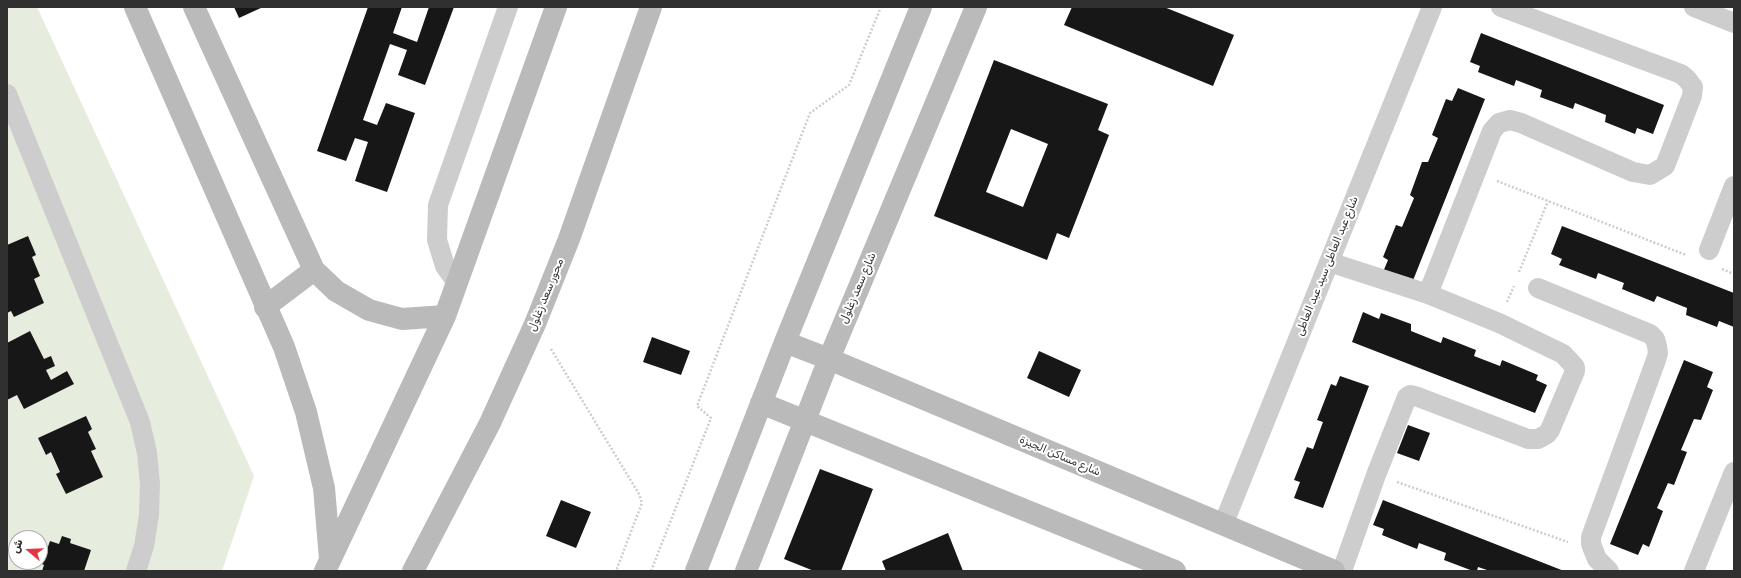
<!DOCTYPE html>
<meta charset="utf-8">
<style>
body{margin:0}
#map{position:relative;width:1741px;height:578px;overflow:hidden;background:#fff;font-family:Rubik,Vazirmatn,sans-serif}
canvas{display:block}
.frame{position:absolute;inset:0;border:8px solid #303030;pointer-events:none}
.north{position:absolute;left:8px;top:530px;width:40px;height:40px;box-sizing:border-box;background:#fff;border:1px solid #acacac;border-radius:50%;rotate:289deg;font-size:11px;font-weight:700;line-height:16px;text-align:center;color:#303030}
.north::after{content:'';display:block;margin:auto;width:14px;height:18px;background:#e23743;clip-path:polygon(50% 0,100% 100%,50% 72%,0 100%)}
</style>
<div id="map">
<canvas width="1741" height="578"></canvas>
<div class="frame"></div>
<div class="north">ش</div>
</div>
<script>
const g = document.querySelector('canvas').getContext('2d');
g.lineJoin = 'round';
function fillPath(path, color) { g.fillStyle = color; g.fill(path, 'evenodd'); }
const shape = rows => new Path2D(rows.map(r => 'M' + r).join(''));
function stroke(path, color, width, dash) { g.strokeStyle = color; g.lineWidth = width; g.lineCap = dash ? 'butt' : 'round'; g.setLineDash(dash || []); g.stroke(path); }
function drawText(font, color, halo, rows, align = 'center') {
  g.font = font + ' Rubik,Vazirmatn,sans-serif'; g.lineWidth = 4; g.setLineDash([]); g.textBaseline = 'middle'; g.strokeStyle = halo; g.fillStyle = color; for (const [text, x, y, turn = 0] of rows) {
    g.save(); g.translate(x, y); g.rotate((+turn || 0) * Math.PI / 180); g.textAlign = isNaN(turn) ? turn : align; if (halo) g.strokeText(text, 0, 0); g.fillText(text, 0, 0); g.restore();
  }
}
fillPath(shape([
 [7,7,37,7,254,476,222,571,7,571],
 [16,538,40,538,40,562,16,562]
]), '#e6edde');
fillPath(shape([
 [234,7,263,7,239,18],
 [368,7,402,7,393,33,417,42,429,7,454,7,425,85,398,75,407,50,390,44,363,120,377,125,386,103,415,113,387,192,355,181,368,142,355,138,346,161,317,151],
 [1072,7,1164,7,1234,35,1213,86,1064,25],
 [1481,33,1664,105,1653,134,1637,128,1635,134,1605,122,1606,115,1575,103,1573,109,1540,97,1542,90,1516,80,1514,86,1478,72,1480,66,1470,62],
 [994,60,1108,104,1098,130,1109,135,1069,238,1057,233,1047,260,934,216],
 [1011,129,1048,144,1023,207,986,192],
 [1458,88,1485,99,1412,283,1383,272,1388,260,1383,257,1396,225,1402,227,1414,198,1410,195,1422,162,1428,162,1438,138,1432,135,1446,99,1452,101],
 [1562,226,1734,293,1734,327,1719,321,1717,327,1686,315,1687,308,1657,296,1654,302,1622,289,1624,283,1598,273,1596,279,1559,265,1562,259,1551,254],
 [28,236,36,255,32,257,40,276,34,279,44,303,14,317,11,311,7,313,7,245],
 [1363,312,1379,319,1381,313,1411,324,1411,331,1441,343,1443,337,1476,350,1474,356,1500,366,1502,360,1538,375,1536,380,1547,385,1535,413,1352,342],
 [30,331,44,359,51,356,55,366,46,370,51,380,67,371,74,384,24,409,17,395,7,400,7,343],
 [652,337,690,351,681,375,643,362],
 [1039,351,1081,370,1069,397,1027,378],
 [1684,360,1713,372,1707,387,1713,390,1701,420,1694,419,1681,450,1687,452,1674,485,1668,483,1657,508,1663,511,1649,547,1643,544,1638,555,1610,544],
 [1340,376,1369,386,1323,508,1294,498,1300,482,1294,480,1307,447,1313,449,1323,422,1317,420,1331,384,1336,386],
 [86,416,92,429,88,432,96,449,91,451,103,477,66,494,56,474,60,472,51,452,46,455,38,438],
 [1408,425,1430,433,1419,461,1397,453],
 [820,469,873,489,841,571,814,571,784,559],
 [561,500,591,512,576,548,546,536],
 [1383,500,1564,571,1490,571,1478,567,1477,571,1473,571,1444,560,1446,553,1419,543,1417,549,1382,535,1384,529,1373,525],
 [948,533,963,571,886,571,882,561],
 [62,536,71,539,70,543,91,550,84,571,42,571,44,565,42,564,50,541,59,544]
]), '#171717');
stroke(shape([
 [1497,181,1686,255],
 [1722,269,1734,274],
 [1519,272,1548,201],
 [1507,302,1514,286],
 [551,349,639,494,642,503,639,511,616,571],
 [1397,482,1568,542],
 [651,571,711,418,697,406,810,113,849,85,881,7]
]), '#cdcdcd', 2.5, [2, 2]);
stroke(shape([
 [1694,7,1734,23],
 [7,94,140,422,147,453,150,484,149,515,144,546,136,571],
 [1709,250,1734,186],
 [1329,262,1428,294,1499,323,1563,354,1575,367,1575,371,1550,430,1547,434,1538,439,1528,439,1418,397,1410,395,1407,397,1376,475,1342,571],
 [457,283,445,266,437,240,438,205,508,7],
 [1538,288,1650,334,1655,339,1657,346,1658,353,1656,360,1591,537,1591,544,1597,559,1609,571],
 [1428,294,1492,131,1499,123,1510,120,1521,123,1633,172,1650,175,1665,166,1692,96,1693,87,1687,79,1681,74,1501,7],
 [1223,525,1432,7],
 [1694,571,1734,472]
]), '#cdcdcd', 20);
stroke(shape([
 [135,7,284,347,306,412,324,488,330,559],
 [194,7,314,270,336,291,369,310,402,319,445,316],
 [265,307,314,270],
 [785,342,829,359,1334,571],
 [761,403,1175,571],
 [325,571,445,316,556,7],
 [413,571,490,423,535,324,569,239,651,7],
 [696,571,785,342,921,7],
 [746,571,829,359,976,7]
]), '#bababa', 22);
drawText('11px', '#303030', '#fff', [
 ["شارع عبد العاطى سيد عبد العاطى",1327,266,-68],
 ["شارع سعد زغلول",858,288,-67],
 ["محور سعد زغلول",546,295,-68],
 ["شارع مساكن الجيزة",1060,456,23]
]);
</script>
